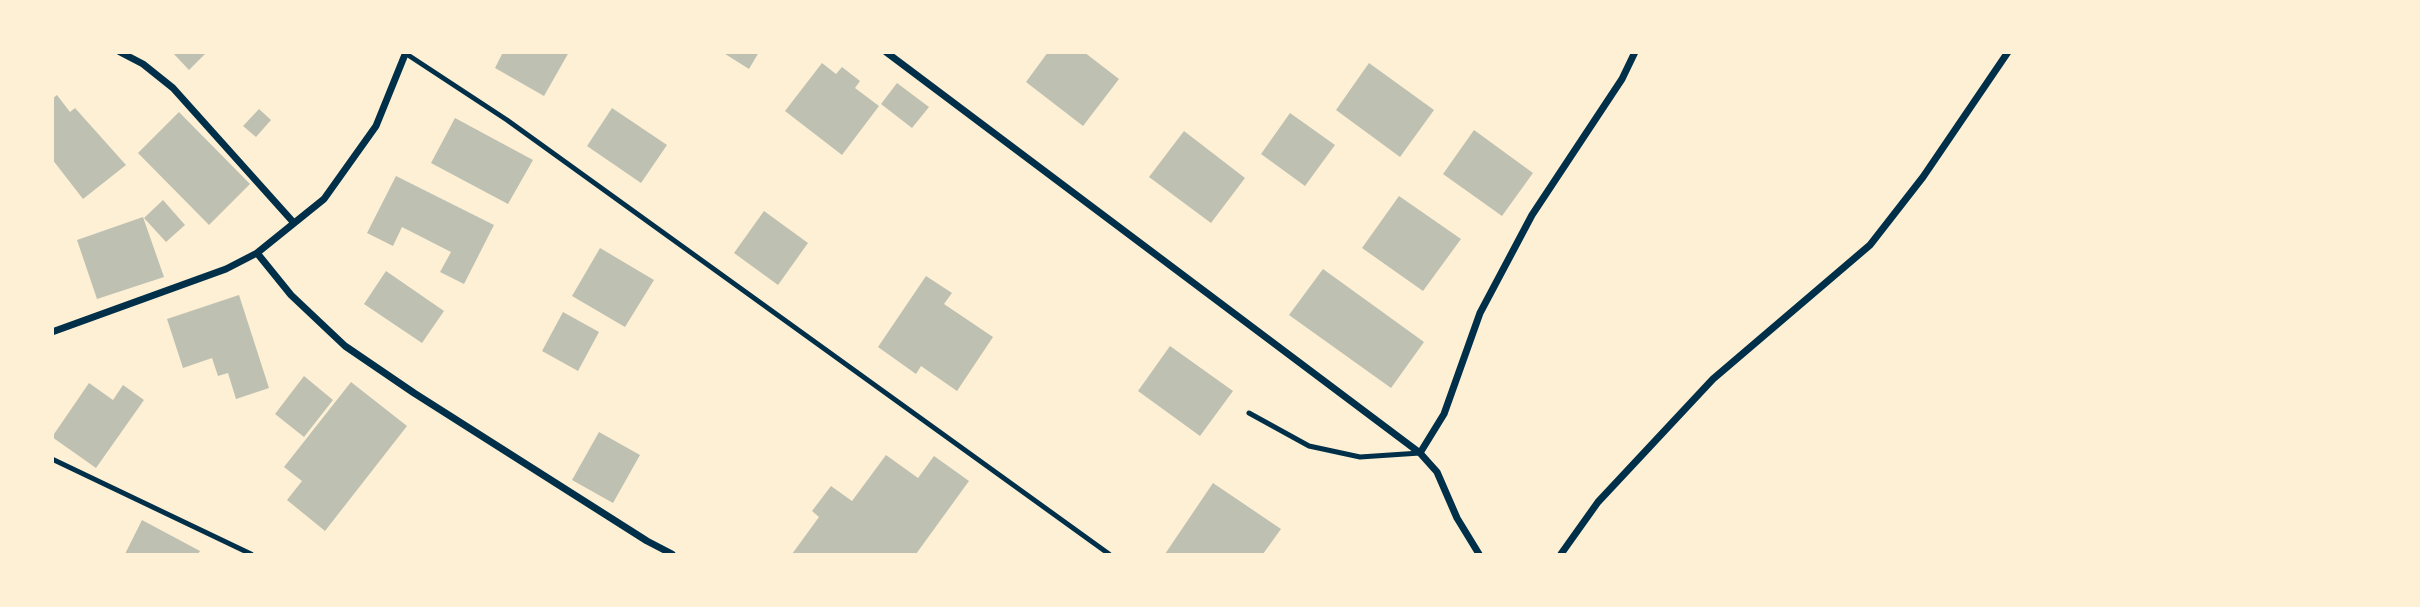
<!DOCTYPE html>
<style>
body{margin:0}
#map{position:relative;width:2420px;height:607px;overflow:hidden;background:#fdf0d5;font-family:Literata,serif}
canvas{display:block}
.frame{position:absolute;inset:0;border:54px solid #fdf0d5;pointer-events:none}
</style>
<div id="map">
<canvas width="2420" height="607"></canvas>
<div class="frame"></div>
</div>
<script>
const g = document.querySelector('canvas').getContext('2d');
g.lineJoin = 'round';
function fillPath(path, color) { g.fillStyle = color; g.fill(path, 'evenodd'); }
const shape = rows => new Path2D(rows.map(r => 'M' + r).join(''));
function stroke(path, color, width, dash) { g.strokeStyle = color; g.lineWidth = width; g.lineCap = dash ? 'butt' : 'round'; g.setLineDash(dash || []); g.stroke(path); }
fillPath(shape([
 [172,52,207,52,189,70],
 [503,52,569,52,544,96,495,68],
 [722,52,759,52,749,69],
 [1048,52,1084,52,1119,79,1083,126,1026,82],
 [822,63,836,74,842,67,860,81,855,88,879,106,842,155,785,111],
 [1369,63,1434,110,1400,157,1336,110],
 [897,83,929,107,912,128,881,104],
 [57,95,70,112,75,108,126,165,83,199,52,159,52,99],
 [612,108,667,145,641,183,587,146],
 [259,109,271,120,256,137,243,126],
 [179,112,250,184,209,225,138,153],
 [1290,113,1335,145,1305,186,1261,154],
 [455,118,533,160,508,204,431,163],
 [1474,130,1533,173,1502,216,1443,174],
 [1184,131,1245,178,1211,223,1149,177],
 [396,176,494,225,464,284,440,272,451,252,402,227,393,246,367,233],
 [1399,196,1461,239,1423,291,1362,248],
 [163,200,185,225,166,242,144,218],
 [764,211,808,243,778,285,734,253],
 [143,217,164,277,97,299,77,240],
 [600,248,654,280,625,327,572,296],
 [1323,269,1424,342,1391,388,1289,315],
 [386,271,444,311,422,343,364,304],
 [926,276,952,293,944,304,993,337,957,391,921,366,916,374,878,347],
 [239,295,269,388,236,399,228,373,218,376,212,358,183,368,167,319],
 [563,312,599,332,578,371,542,351],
 [1170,346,1233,391,1200,436,1138,391],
 [304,376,333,400,304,437,275,414],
 [351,382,407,426,325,531,287,500,302,481,284,467],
 [89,383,113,400,123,385,144,400,96,468,52,437],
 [599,432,640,455,613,503,572,480],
 [886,455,918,478,934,456,969,481,916,554,792,554,819,517,812,511,831,486,852,501],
 [1213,483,1281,529,1263,554,1165,554],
 [142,520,200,551,198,554,125,554]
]), '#bec0b2');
stroke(shape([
 [405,53,507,120,1109,554],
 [1249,413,1309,446,1360,457,1420,453],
 [52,459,251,554]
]), '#003049', 5);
stroke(shape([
 [120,52,143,64,173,88,294,223],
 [886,52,1420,453,1437,472,1457,518,1479,554],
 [257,253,291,295,345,346,414,393,647,541,672,554],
 [52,332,226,269,257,253,324,199,376,126,406,52],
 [1420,453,1444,414,1480,313,1532,215,1622,79,1635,52],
 [1561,554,1598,502,1713,379,1870,245,1923,177,2008,52]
]), '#003049', 7);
</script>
